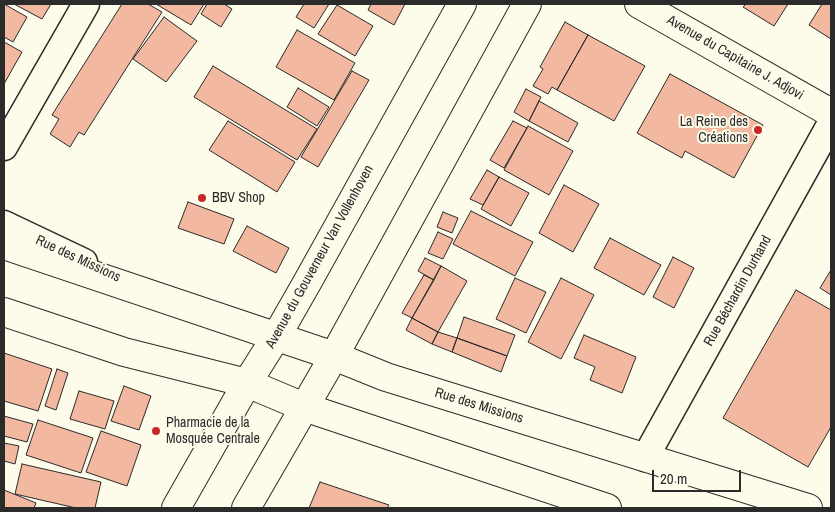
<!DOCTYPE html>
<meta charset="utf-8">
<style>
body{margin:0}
#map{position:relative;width:835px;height:512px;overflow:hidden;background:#fdfbea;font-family:"Archivo Narrow",sans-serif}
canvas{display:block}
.frame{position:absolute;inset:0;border:5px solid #2b2b2b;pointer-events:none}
.scale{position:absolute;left:652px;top:470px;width:89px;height:22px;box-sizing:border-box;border:2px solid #2b2b2b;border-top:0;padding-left:6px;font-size:15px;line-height:18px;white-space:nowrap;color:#2b2b2b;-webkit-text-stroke:4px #fdfbea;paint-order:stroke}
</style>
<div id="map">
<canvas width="835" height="512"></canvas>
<div class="frame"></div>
<div class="scale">20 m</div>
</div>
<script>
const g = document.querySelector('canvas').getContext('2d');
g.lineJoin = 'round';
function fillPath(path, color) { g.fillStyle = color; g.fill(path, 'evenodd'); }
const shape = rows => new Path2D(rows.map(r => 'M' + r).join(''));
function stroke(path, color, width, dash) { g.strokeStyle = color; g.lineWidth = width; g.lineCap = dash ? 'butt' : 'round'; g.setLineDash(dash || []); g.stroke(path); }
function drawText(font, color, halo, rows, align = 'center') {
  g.font = font + ' "Archivo Narrow",sans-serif'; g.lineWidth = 4; g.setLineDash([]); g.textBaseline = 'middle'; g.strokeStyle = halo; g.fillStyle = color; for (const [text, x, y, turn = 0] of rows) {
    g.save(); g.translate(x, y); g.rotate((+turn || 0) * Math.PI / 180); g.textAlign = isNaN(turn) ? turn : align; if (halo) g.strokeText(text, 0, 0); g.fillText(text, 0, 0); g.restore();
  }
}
const building = shape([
 [4,4,27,17,13,42,4,37,4,4],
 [14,4,51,4,42,19,14,4],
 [122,4,148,4,162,12,84,135,79,132,70,147,50,134,59,119,52,115,122,4],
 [156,4,204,4,191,25,156,4],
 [207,4,224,4,232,9,221,27,201,14,207,4],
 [304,4,329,4,314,28,296,17,304,4],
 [371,4,405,4,394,25,368,10,371,4],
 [746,4,788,4,774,26,743,7,746,4],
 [822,4,831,4,831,39,809,25,822,4],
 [337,5,373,26,355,56,318,34,337,5],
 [164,17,197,41,166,82,133,59,164,17],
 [565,22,588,35,557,90,552,87,548,94,533,86,543,69,540,67,565,22],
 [297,30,355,63,334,100,276,67,297,30],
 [588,35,645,66,614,121,557,90,588,35],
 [4,42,22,52,4,84,4,42],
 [213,66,317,129,297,160,194,97,213,66],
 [352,71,369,80,318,167,301,157,352,71],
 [670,74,763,125,734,178,685,151,682,158,637,133,670,74],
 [298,88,329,107,317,126,287,107,298,88],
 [526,89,541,97,529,121,514,112,526,89],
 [539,101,578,123,568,142,529,121,539,101],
 [228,121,295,162,277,192,209,150,228,121],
 [513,121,527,128,504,168,490,160,513,121],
 [528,126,573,151,549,195,504,170,528,126],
 [487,170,499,177,483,205,470,199,487,170],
 [499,177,529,193,511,226,481,209,499,177],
 [564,185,599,204,573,252,539,233,564,185],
 [188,202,234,219,224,244,178,228,188,202],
 [471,211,533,242,515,276,453,244,471,211],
 [443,212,458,218,452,233,437,227,443,212],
 [247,226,289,248,276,273,233,251,247,226],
 [438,232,453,239,443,259,428,253,438,232],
 [610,238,661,265,644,295,594,268,610,238],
 [673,257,694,268,674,308,653,297,673,257],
 [425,258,441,266,434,280,418,271,425,258],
 [441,266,467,281,438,332,412,318,441,266],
 [831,270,831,295,820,288,831,270],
 [424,275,434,280,412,318,402,313,424,275],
 [515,278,546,292,526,333,496,319,515,278],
 [561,278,594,295,561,359,528,342,561,278],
 [796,290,831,310,831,427,808,467,723,418,796,290],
 [464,317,515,335,507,356,457,338,464,317],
 [412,318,438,332,432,344,406,330,412,318],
 [438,332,457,338,452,352,432,344,438,332],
 [584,335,636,357,622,393,590,380,595,367,574,358,584,335],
 [457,338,507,356,501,372,452,352,457,338],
 [4,353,52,369,38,411,4,401,4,353],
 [57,369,68,373,56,410,45,406,57,369],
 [124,386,151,396,139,430,111,421,124,386],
 [79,391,114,401,105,429,70,419,79,391],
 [4,416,33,424,27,442,4,436,4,416],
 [38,420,93,438,81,473,26,455,38,420],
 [101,431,141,445,127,486,86,472,101,431],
 [4,443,19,446,15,464,4,461,4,443],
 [22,464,101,482,95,508,76,508,15,494,22,464],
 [320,482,389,505,387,508,309,508,320,482],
 [4,490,36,503,34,508,4,508,4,490]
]);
fillPath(building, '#f2b8a0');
stroke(building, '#2b2b2b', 1);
const street = shape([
 [4,147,86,4],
 [4,224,84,262],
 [645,458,831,123]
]);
const secondary = shape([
 [639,4,831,113],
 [176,508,247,383,276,337,308,281,462,4],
 [246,508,334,356,527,4]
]);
const highway = shape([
 [4,245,334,356,386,377,808,508],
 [4,312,124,352,247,383,304,407,607,508]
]);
stroke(street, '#2b2b2b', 29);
stroke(secondary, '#2b2b2b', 30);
stroke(highway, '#2b2b2b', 30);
stroke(street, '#fdfbea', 26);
stroke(secondary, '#fdfbea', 28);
stroke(highway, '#fdfbea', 28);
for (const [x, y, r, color] of [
 [758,130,5,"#c62828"],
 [202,198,5,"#c62828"],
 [156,431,5,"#c62828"]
]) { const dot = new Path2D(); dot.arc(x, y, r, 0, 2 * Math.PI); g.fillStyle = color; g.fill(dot); stroke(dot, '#fdfbea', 2); }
drawText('14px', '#2b2b2b', '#fdfbea', [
 ["Avenue du Capitaine J. Adjovi",735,58,30],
 ["Avenue du Gouverneur Van Vollenhoven",320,257,-61],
 ["Rue des Missions",78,259,25],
 ["Rue Béchardin Durhand",738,291,-61],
 ["Rue des Missions",479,406,17]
]);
drawText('14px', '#2b2b2b', '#fdfbea', [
 ["La Reine des",748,122,"right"],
 ["Créations",748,138,"right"],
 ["BBV Shop",212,198],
 ["Pharmacie de la",166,423],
 ["Mosquée Centrale",166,439]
], 'left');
</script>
